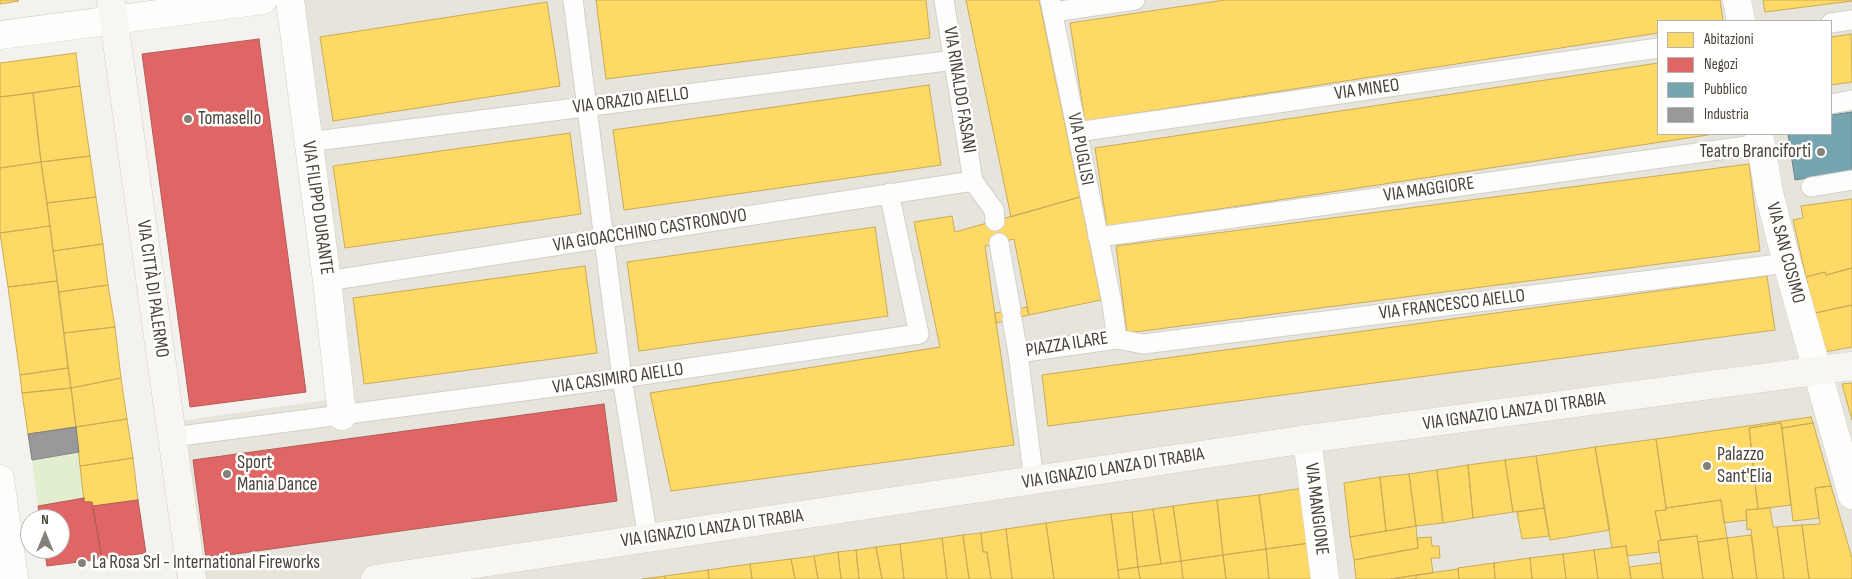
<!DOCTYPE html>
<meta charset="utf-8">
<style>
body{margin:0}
#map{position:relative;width:1852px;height:579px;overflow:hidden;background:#f4f2ee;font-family:"Sofia Sans Condensed",sans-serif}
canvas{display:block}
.legend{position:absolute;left:1657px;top:20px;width:175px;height:115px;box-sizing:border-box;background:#fff;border:1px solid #b7b4b0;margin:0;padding:6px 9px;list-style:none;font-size:15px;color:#4b4439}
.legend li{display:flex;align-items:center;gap:10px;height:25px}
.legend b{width:25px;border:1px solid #b7b4b0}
.north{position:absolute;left:20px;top:509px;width:50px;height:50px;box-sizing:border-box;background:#fff;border:1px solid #b7b4b0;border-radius:50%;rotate:0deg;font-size:14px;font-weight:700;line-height:20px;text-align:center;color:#4b4439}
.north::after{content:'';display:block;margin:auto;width:18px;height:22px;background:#868178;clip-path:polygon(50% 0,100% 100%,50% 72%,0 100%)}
</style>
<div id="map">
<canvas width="1852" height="579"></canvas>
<ul class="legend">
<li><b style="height:14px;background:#ffd966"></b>Abitazioni</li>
<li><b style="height:14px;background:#e06666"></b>Negozi</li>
<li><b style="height:14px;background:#76a5af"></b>Pubblico</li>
<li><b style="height:14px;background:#999"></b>Industria</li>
</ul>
<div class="north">N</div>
</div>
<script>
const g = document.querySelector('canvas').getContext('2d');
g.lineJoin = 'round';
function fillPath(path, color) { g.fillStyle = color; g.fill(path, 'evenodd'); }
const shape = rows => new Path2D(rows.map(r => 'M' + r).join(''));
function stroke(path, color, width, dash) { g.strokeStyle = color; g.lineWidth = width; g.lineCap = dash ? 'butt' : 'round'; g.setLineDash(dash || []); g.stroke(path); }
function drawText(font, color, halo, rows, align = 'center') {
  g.font = font + ' "Sofia Sans Condensed",sans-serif'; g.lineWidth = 5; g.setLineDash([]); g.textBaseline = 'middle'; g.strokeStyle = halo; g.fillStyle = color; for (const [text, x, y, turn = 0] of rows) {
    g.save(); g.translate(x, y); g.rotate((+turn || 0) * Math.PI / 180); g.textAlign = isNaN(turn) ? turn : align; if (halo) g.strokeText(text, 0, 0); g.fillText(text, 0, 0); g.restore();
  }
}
fillPath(shape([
 [278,0,1852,0,1852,579,201,579,180,421,333,399],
 [1658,21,1831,21,1831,134,1658,134]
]), '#e7e4dc');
fillPath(shape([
 [79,452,84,498,38,506,32,460]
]), '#e1eecf');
const homes = shape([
 [0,0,18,0,19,1,0,4,0,0],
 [596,0,926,0,930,38,606,79,596,0],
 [966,0,1039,0,1080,197,1011,217,966,0],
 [1224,0,1720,0,1723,21,1658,21,1658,33,1085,121,1070,23,1224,0],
 [1763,0,1852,0,1852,1,1765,12,1763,0],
 [547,2,560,86,333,121,320,37,547,2],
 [1851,34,1852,82,1831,85,1831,37,1851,34],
 [76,53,80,86,0,97,0,63,76,53],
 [1658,63,1658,134,1714,134,1107,226,1095,148,1658,63],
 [929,85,941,165,624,210,613,130,929,85],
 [80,86,90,156,41,162,33,93,80,86],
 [33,93,41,162,0,168,0,97,33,93],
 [570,133,581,214,345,248,333,166,570,133],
 [90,156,96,197,47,203,41,162,90,156],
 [41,162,50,226,0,233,0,168,41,162],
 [1749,164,1760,251,1127,333,1116,246,1749,164],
 [96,197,103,244,53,251,47,203,96,197],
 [1080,197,1101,300,1029,315,1014,239,985,246,1014,445,671,491,650,393,940,347,914,222,952,216,955,232,1080,197],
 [1852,199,1852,268,1826,275,1825,272,1806,277,1793,220,1803,218,1801,206,1852,199],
 [50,226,57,281,8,287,0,233,50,226],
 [875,227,888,316,639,351,627,262,875,227],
 [103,244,108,285,59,292,53,251,103,244],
 [585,266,597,353,364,384,353,298,585,266],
 [1852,268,1852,305,1815,313,1806,277,1825,272,1826,275,1852,268],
 [1767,276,1775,330,1048,426,1042,375,1767,276],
 [57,281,68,368,20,375,8,287,57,281],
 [108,285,115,327,64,333,59,292,108,285],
 [1852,305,1852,347,1824,352,1815,313,1852,305],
 [1027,307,1029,315,996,323,995,313,1027,307],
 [115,327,121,378,71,388,64,333,115,327],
 [68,368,71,388,22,393,20,375,68,368],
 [121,378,127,419,76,427,71,388,121,378],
 [1852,383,1852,420,1842,384,1852,383],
 [71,388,76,427,28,434,22,393,71,388],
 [1811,417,1813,423,1782,428,1781,423,1749,428,1758,509,1746,510,1747,520,1724,523,1721,500,1666,508,1656,439,1811,417],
 [127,419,133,458,80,466,76,427,127,419],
 [1781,423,1791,505,1758,509,1749,428,1781,423],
 [1813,423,1831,486,1815,488,1819,518,1793,521,1782,428,1813,423],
 [1656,439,1666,508,1666,510,1655,511,1661,540,1658,541,1659,552,1627,556,1626,546,1612,548,1595,447,1656,439],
 [1595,447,1610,530,1550,540,1536,456,1595,447],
 [1536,456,1544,508,1513,512,1505,460,1536,456],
 [133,458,138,500,93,506,92,502,84,502,80,466,133,458],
 [1505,460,1513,512,1473,518,1468,465,1505,460],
 [1468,465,1473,518,1443,523,1437,470,1468,465],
 [1437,470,1443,523,1416,526,1409,474,1437,470],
 [1409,474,1416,526,1386,531,1380,477,1409,474],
 [1380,477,1386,531,1350,537,1344,483,1380,477],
 [1831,486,1852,558,1852,579,1809,579,1802,525,1820,524,1815,488,1831,486],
 [1303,488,1310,543,1266,549,1259,495,1303,488],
 [1259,495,1266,549,1223,555,1217,500,1259,495],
 [1217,500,1223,555,1181,561,1173,506,1217,500],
 [1721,500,1727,538,1698,542,1697,536,1661,540,1655,511,1666,510,1666,508,1721,500],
 [1173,506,1181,561,1161,564,1153,509,1173,506],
 [1544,508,1549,536,1522,539,1517,512,1544,508],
 [1770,508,1773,527,1777,527,1784,579,1757,579,1751,529,1747,530,1746,510,1770,508],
 [1153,509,1161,564,1138,567,1132,512,1153,509],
 [1132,512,1138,567,1118,570,1111,514,1132,512],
 [1111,514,1119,579,1054,579,1046,523,1111,514],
 [1046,523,1054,579,1012,579,1006,529,1046,523],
 [1802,525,1809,579,1784,579,1777,527,1802,525],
 [1416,526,1418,548,1354,560,1350,537,1416,526],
 [1006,529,1012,579,991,579,987,552,983,552,981,533,1006,529],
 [981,533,983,552,987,552,991,579,969,579,963,535,981,533],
 [963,535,969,579,947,579,942,538,963,535],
 [1751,535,1757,579,1733,579,1727,538,1751,535],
 [1697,536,1703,579,1663,579,1658,541,1697,536],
 [1431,537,1432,546,1439,546,1440,558,1431,558,1433,573,1390,579,1356,579,1354,560,1418,548,1417,538,1431,537],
 [942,538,947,579,904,579,900,544,942,538],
 [1727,538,1733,579,1703,579,1698,542,1727,538],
 [1310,543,1314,579,1269,579,1266,549,1310,543],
 [900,544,904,579,882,579,876,547,900,544],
 [1626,546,1631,579,1598,579,1594,550,1626,546],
 [876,547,882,579,859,579,856,550,876,547],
 [1266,549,1269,579,1226,579,1223,555,1266,549],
 [856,550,859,579,841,579,838,552,856,550],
 [1594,550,1598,579,1566,579,1563,554,1594,550],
 [838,552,841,579,818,579,814,556,838,552],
 [1563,554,1566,579,1532,579,1530,558,1563,554],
 [1223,555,1226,579,1183,579,1181,561,1223,555],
 [814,556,818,579,795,579,791,559,814,556],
 [1530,558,1532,579,1495,579,1494,563,1530,558],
 [791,559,795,579,752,579,750,564,791,559],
 [1181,561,1183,579,1140,579,1138,567,1181,561],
 [1494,563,1495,579,1459,579,1458,568,1494,563],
 [1661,563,1663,579,1631,579,1629,567,1661,563],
 [750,564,752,579,709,579,708,570,750,564],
 [1138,567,1140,579,1119,579,1118,570,1138,567],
 [1458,569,1459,579,1416,579,1416,575,1458,569],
 [708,570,709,579,665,579,665,576,708,570],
 [1416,575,1416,579,1390,579,1416,575],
 [665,576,665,579,642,579,665,576]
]);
fillPath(homes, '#ffd966');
stroke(homes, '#c9ac58', 1);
const shops = shape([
 [259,39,306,392,190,407,142,54,259,39],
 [604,404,617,501,206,558,193,460,604,404],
 [84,498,84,502,92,502,102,559,47,566,44,549,60,549,60,519,40,519,38,506,84,498],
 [138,500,146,553,102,559,93,506,138,500]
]);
fillPath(shops, '#e06666');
stroke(shops, '#b35c58', 1);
const public = shape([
 [1852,112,1852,171,1795,180,1788,134,1831,134,1831,115,1852,112]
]);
fillPath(public, '#76a5af');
stroke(public, '#69888c', 1);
const industry = shape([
 [76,427,79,452,32,460,28,434,76,427]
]);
fillPath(industry, '#999');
stroke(industry, '#82807c', 1);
const lane = shape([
 [573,0,622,378,648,539],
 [944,0,973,181,994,210,995,221],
 [1053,12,1135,0],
 [1831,23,1852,20],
 [1831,104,1852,100],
 [1077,132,1658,48],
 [308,142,954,60],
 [1811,187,1852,180],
 [1098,237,1761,144],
 [999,243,1011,310],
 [327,281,973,181],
 [1012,319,1018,353],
 [1117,339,1143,344,1787,263],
 [173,437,622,378,919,334,889,193],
 [1034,481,1018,353,1117,339,1111,298,1050,0]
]);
const street = shape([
 [290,0,327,281,342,416],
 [1737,0,1741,21],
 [0,35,263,0],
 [1759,134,1769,193,1787,263,1852,495],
 [1307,439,1325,579],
 [0,479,14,579]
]);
const secondary = shape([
 [111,0,192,579],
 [375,579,1307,439,1852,366]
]);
stroke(lane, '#d2d0cb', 21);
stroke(street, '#d2d0cb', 29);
stroke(secondary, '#d3cfc5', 29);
stroke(lane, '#fdfdfc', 19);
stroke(street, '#fdfdfc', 28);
stroke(secondary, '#f7f6f1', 28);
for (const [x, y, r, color] of [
 [188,119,5,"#868178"],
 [1821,152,5,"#868178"],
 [1707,466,5,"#868178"],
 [227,474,5,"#868178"],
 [82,563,5,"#868178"]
]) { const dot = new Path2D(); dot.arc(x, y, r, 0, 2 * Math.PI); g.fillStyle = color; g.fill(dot); stroke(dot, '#fff', 2); }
drawText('19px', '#4b4439', '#fff', [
 ["VIA RINALDO FASANI",959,90,81],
 ["VIA MINEO",1367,90,-8],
 ["VIA ORAZIO AIELLO",631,101,-7],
 ["VIA PUGLISI",1080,149,79],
 ["VIA MAGGIORE",1429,190,-8],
 ["VIA FILIPPO DURANTE",317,208,82],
 ["VIA GIOACCHINO CASTRONOVO",650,231,-9],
 ["VIA SAN COSIMO",1785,253,75],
 ["VIA CITTÀ DI PALERMO",152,289,82],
 ["VIA FRANCESCO AIELLO",1452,305,-7],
 ["PIAZZA ILARE",1067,345,-9],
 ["VIA CASIMIRO AIELLO",618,379,-8],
 ["VIA IGNAZIO LANZA DI TRABIA",1514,412,-8],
 ["VIA IGNAZIO LANZA DI TRABIA",1113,469,-9],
 ["VIA MANGIONE",1316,509,83],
 ["VIA IGNAZIO LANZA DI TRABIA",712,529,-8]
]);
drawText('19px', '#4b4439', '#fff', [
 ["Tomasello",198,119],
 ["Teatro Branciforti",1811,152,"right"],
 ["Palazzo",1717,455],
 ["Sant'Elia",1717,477],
 ["Sport",237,463],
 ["Mania Dance",237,485],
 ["La Rosa Srl - International Fireworks",92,563]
], 'left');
</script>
